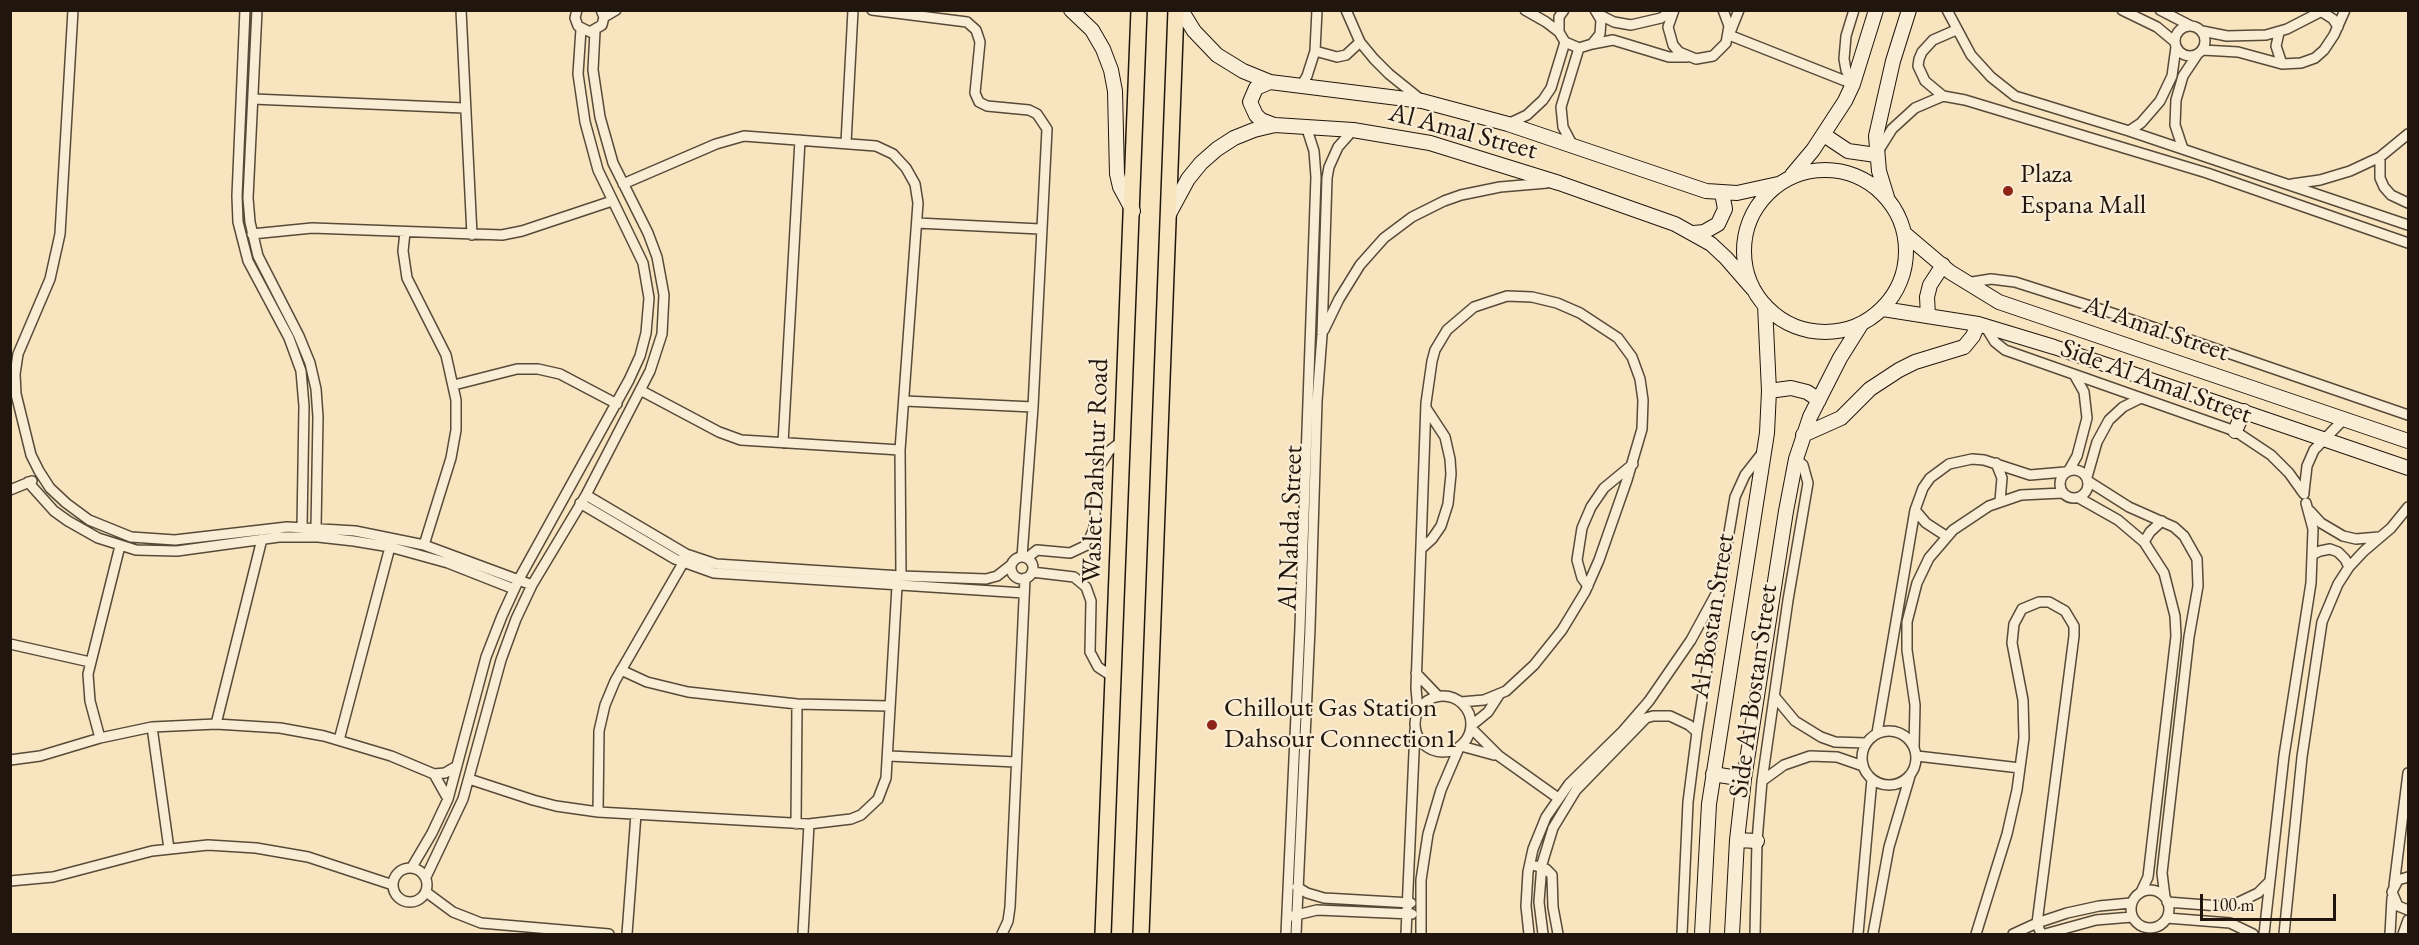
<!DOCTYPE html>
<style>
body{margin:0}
#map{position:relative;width:2419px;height:945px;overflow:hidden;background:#f8e4be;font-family:"EB Garamond",serif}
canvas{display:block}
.frame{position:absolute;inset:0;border:12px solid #21160d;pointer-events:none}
.scale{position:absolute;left:2200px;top:894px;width:136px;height:27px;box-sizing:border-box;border:3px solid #21160d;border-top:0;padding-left:8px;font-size:18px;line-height:21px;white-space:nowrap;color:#21160d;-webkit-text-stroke:4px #faedd5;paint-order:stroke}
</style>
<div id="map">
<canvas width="2419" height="945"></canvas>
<div class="frame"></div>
<div class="scale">100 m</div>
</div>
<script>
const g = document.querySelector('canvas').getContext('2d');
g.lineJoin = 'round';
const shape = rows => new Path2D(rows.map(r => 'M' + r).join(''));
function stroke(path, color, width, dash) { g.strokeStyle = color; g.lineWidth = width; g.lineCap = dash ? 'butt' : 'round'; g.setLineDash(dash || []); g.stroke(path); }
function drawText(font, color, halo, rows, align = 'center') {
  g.font = font + ' "EB Garamond",serif'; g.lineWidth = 4.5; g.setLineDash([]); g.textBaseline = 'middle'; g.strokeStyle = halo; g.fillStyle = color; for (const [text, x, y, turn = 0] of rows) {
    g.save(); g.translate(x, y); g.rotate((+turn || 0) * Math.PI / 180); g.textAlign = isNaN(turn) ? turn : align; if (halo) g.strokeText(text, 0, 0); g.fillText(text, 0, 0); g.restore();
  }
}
const street = shape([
 [73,10,60,234,50,279,18,354,15,374,16,394,31,455,39,471,50,488,66,503,89,520,131,537,175,540,287,527,355,531,424,545,532,585],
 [245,10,237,196,238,222,248,261,289,338,301,371,304,406,302,527],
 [257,10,248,198,250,222,258,256,299,336,310,363,316,389,318,417,316,528],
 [461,10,472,235],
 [577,10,575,18,578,26,590,32,602,25,604,17,601,10],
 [872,10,967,22,976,30,980,42,975,93,979,102,987,106,1029,110,1037,114,1047,129,1033,407,1022,557],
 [1346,10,1360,42,1374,59,1389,74,1420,99],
 [1525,10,1546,22,1559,32],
 [1564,10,1559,17,1559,32,1565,42,1579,48,1592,44,1600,34,1601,20,1595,10],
 [1674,10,1668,27,1673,45,1679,52,1696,59,1713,56,1726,43,1729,26,1723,10],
 [1739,10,1729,35,1853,84],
 [1947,10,1971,55,1991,77,2015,96,2129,131,2408,225],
 [2122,10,2157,27,2175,42],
 [2160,10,2191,26],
 [2322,12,2333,19,2338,27],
 [1598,14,1614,22,1631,25,1661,18,1673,10],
 [604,17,616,10],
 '2175 41a15 15 0 1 1 30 0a15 15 0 1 1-30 0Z',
 [2202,31,2227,36,2266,35,2287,29,2324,10],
 [2279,33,2276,46,2282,64],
 [1592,44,1613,40,1669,57,1687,57],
 [2203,50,2238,52,2282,64,2301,63,2315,58,2324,50,2334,35,2345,10],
 [1315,51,1337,57,1346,55,1360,42],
 [1853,84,1846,70,1844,59,1846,36,1854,10],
 [1301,86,1307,76,1315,51,1317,10],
 [1943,96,1925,81,1918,66,1919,59,1922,52,1933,40,1956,30],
 [253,99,464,108],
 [1508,124,1527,115,1543,100,1551,88,1565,42],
 [2129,131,2141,123,2160,101,2172,76,2176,47],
 [846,143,853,10],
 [1573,146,1563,127,1561,107,1579,48],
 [2183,149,2175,125,2176,100,2183,76,2197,55],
 [1877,153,1892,129,1915,108,1943,96,1965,100,2207,173,2408,243],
 [2380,157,2380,178,2384,187,2391,195,2408,203],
 [623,184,716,144,744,136,876,146,893,154,906,168,915,184,918,203,900,450,901,576],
 [2292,184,2320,180,2350,171,2380,157,2408,134],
 [917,223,1040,229],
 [405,232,403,251,407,278,446,355,456,400,456,430,451,458,424,545],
 [252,234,312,228,502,235,522,231,612,201],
 [1966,283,1991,279,2015,282,2103,310,2408,415],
 [1985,326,1995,342,2005,350,2235,431,2271,455,2289,473,2304,494],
 [1324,330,1339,299,1360,265,1384,238,1412,217,1444,201,1461,195,1500,187,1547,183],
 [454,385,517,369,538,369,560,374,617,404],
 [640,390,719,432,741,440,900,450],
 [905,401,1033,407],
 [783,443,800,140],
 [1996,463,2002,478,2000,501],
 '2060 484a14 14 0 1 1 28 0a14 14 0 1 1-28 0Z',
 [2069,470,2077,456,2087,418,2084,392,2075,376],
 [2087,477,2097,442,2109,420,2123,407,2141,398],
 [2088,481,2129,507,2174,527,2184,536,2197,559,2198,586,2189,637,2162,873,2165,897],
 [28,482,54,511,68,521,98,538,136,550,177,551,279,537,318,537,354,541,390,547,448,563,514,589],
 [10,490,32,481],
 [2304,492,2307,466,2314,450,2344,419],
 [586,495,686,554,716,564,901,576,986,579,997,576,1011,565],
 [2079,498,2118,520,2144,542,2164,573,2175,616,2176,636,2148,877,2141,892],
 [580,503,675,559,714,573,1024,593],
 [1915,510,1926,523,1946,536],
 [2310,511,2321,523,2343,536,2356,539,2379,537],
 [2144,542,2150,532,2162,521],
 [1421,549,1432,539,1441,526,1448,504,1451,474,1450,459,1445,437,1426,408],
 [2312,555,2320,551,2330,549,2338,552,2345,559,2349,567],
 '1011 568a11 11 0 1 1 22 0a11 11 0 1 1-22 0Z',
 [1027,558,1037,550,1070,553,1087,545,1094,528,1099,467,1109,451,1122,441],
 [1032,572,1074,577,1086,587,1091,601,1090,652,1098,667,1113,677],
 [1588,586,1582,578,1577,560,1582,528,1591,507,1604,488,1633,464],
 [10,644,90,662],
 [621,670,647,682,688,692,797,704,889,706],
 [1416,673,1438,696],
 '1415 724a28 28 0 1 1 56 0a28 28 0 1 1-56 0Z',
 [1775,697,1795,721,1821,737,1835,742,1866,743],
 [1418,711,1416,688,1426,403,1432,361,1435,350,1447,330,1474,307,1507,296,1532,297,1557,303,1580,313,1618,338,1632,357,1640,379,1643,400,1642,429,1627,480,1599,560,1585,592,1562,630,1534,665,1506,691,1484,700,1461,702],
 [216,724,262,539],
 [1472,725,1488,712,1499,695],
 [152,727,169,849],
 [1471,728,1499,756,1558,798],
 '1862 758a27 27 0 1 1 54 0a27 27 0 1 1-54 0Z',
 [1877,733,1915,510,1923,488,1930,478,1949,464,1972,459,1984,460,2030,475,2065,472],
 [100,738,90,701,88,674,120,546],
 [339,740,390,547],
 [1461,746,1494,755],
 [1914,747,1915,705,1907,650,1907,622,1917,583,1929,558,1953,530,1989,506,2021,495,2062,493],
 [889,756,1016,762],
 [1917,756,2020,768],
 [10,760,40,756,100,738,152,727,216,724,280,728,324,736,391,756,434,774,445,773,457,766],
 [434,774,448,799],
 [469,779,533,800,556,806,598,812,809,824,851,819,861,815,878,799,886,778,897,586],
 [1762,781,1784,765,1810,756,1837,757,1863,766],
 [598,812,599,731,605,705,615,681,683,563],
 [796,824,797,704],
 [1536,866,1546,869,1552,875,1553,907,1558,934],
 [412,867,432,833,448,799,486,657,502,616,519,579,629,380,640,356,646,333,649,298,643,263,598,170,585,122,578,74,581,29],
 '393 885a17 17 0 1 1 34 0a17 17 0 1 1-34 0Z',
 [426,877,463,799,501,660,516,619,532,585,586,495,650,371,662,334,664,295,657,257,648,233,613,163,600,117,593,70,595,31],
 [2408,877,2398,880,2392,892,2398,906,2408,910],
 [10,881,53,877,152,851,208,845,256,848,308,857,393,885],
 [2394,886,2408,773],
 [1297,887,1307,893,1324,898,1411,903],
 '2131 909a19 19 0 1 1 38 0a19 19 0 1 1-38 0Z',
 [426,892,453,912,481,923,609,934],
 [2167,902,2219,906,2233,905,2258,893,2268,883],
 [1292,916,1317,910,1412,914],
 [2167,918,2230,923,2253,934],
 [627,934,636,814],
 [803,934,809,824],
 [1002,934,1008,921,1010,907,1025,578],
 [1286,934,1300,628,1316,177,1314,151,1306,126],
 [1296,934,1310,628,1317,401,1322,335,1327,178,1329,167,1338,147,1353,130],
 [1406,934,1415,730],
 [1421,934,1421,880,1428,834,1441,790,1459,748],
 [1529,934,1526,906,1528,872,1533,849,1546,817,1569,784,1623,731,1649,701,1691,640,1716,594],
 [1543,934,1539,902,1542,864,1553,828,1576,790,1646,718,1653,716,1670,716,1689,725,1697,732],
 [1682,934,1688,802,1697,732,1720,586,1735,497,1745,475,1763,452],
 [1755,934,1757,841,1762,781,1788,600,1808,483,1803,465,1796,459],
 [1858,934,1872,779],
 [1873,934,1889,847,1910,776],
 [1976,934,2007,834,2017,790,2024,738,2023,700,2012,643,2014,624,2022,609,2039,602,2049,602,2065,611,2074,626,2074,636,2037,923,2041,934],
 [2013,934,2037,923,2067,913,2099,906,2131,903],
 [2045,934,2096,920,2132,917],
 [2264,934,2284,756,2311,583,2313,529,2306,503],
 [2284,934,2302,757,2322,622,2338,584,2349,567,2364,551,2391,528,2408,507],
 [2390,934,2392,898],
 [2403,934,2408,920]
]);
const secondary = shape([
 [1071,10,1092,30,1103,49,1111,70,1115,91,1117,174,1120,187,1133,211],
 [1181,10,1194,31,1217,55,1243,71,1270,82,1422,101,1508,124,1706,191,1737,193,1778,184],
 [1270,82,1256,88,1250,102,1256,115,1261,120,1274,125],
 [1824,135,1848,151,1876,155],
 '1744 251a81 81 0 1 1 162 0a81 81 0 1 1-162 0Z',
 [1792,175,1813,150,1845,101,1853,84,1876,10],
 [1887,197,1879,171,1876,136,1893,61,1909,10],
 [1168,216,1188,179,1201,163,1217,149,1234,138,1254,130,1275,125,1353,130,1430,143,1559,183,1675,224,1711,244,1726,258,1753,289],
 [1694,233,1704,232,1718,224,1725,209,1722,193],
 [1904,233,1950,272,1999,302,2408,441],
 [1883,309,1978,324,2054,347,2408,468],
 [1928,315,1927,297,1930,285,1943,265],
 [1769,391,1791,388,1807,392,1819,400],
 [2235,431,2244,411],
 [1803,435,1841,418,1870,389,1899,370,1915,362,1964,347,1973,336,1978,324],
 [1713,774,1744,779],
 [1737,840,1757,841],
 [1702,934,1709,804,1767,433,1769,391,1765,305],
 [1732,934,1737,840,1744,779,1786,511,1796,459,1810,417,1840,358,1862,323]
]);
const primary = shape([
 [1103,934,1139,10],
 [1141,934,1176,10]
]);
stroke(street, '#574a39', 12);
stroke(secondary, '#21160d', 16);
stroke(primary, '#21160d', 18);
stroke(street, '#faedd5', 9);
stroke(secondary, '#faedd5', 14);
stroke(primary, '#f8e4be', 15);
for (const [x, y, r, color] of [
 [2008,191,6,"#8f2418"],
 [1212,725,6,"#8f2418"]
]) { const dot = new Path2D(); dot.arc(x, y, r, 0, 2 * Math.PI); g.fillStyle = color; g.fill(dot); stroke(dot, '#faedd5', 2); }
drawText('27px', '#21160d', '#faedd5', [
 ["Al Amal Street",1463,132,15],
 ["Al Amal Street",2156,329,19],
 ["Side Al Amal Street",2156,382,20],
 ["Waslet Dahshur Road",1096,471,-88],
 ["Al Nahda Street",1291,528,-88],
 ["Al Bostan Street",1713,616,-81],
 ["Side Al Bostan Street",1754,691,-82]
]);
drawText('27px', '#21160d', '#faedd5', [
 ["Plaza",2020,175],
 ["Espana Mall",2020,206],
 ["Chillout Gas Station",1224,709],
 ["Dahsour Connection1",1224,740]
], 'left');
</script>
